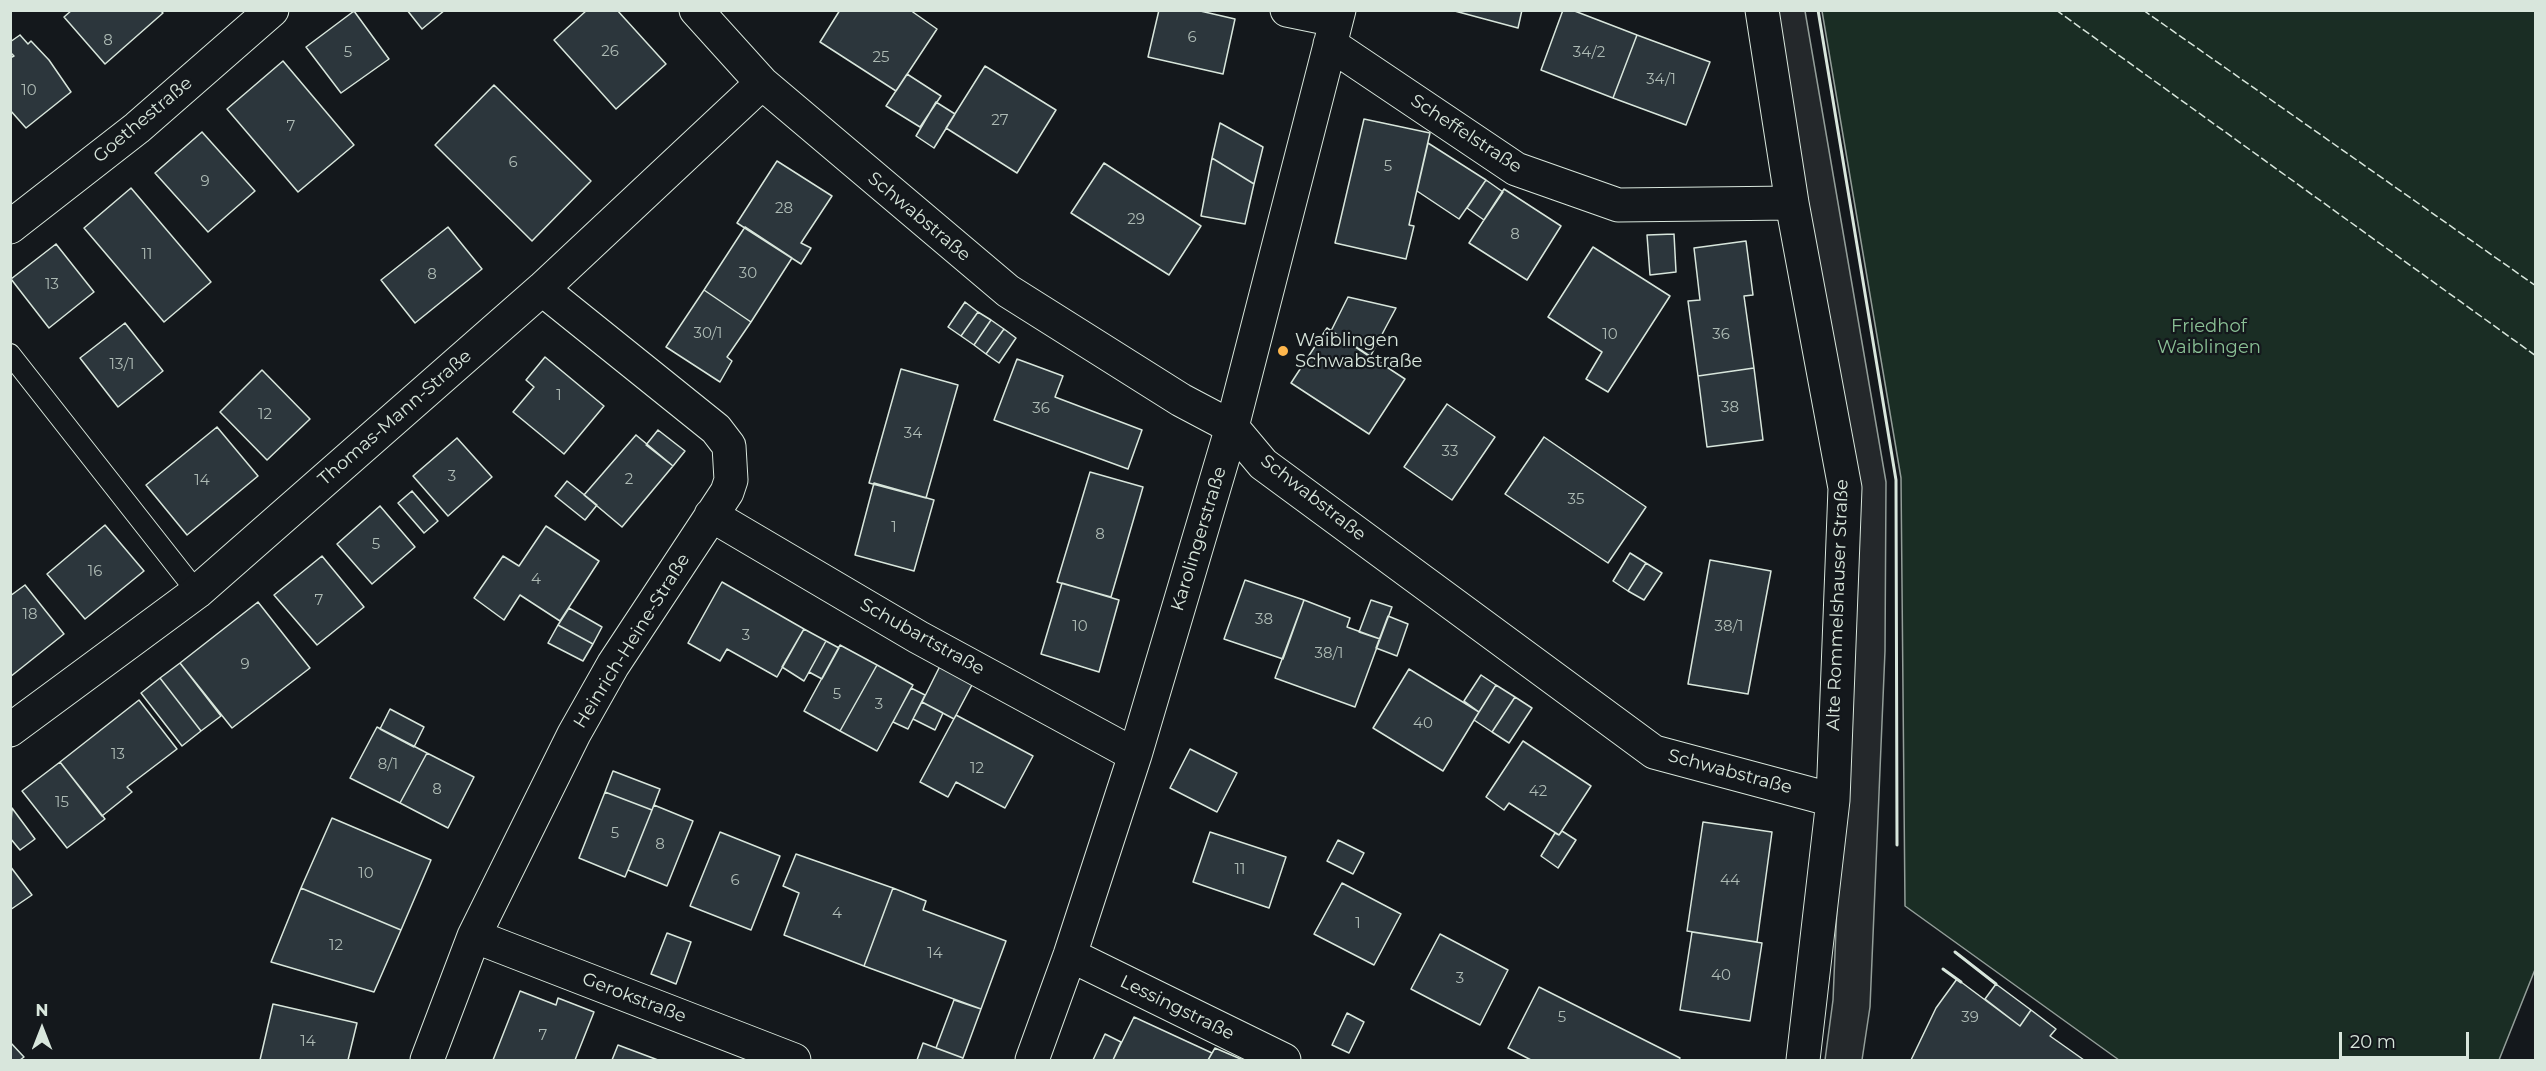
<!DOCTYPE html>
<meta charset="utf-8">
<style>
body{margin:0}
#map{position:relative;width:2546px;height:1071px;overflow:hidden;background:#14181c;font-family:Montserrat,sans-serif}
canvas{display:block}
.frame{position:absolute;inset:0;border:12px solid #d8e6dc;pointer-events:none}
.north{position:absolute;left:12px;top:999px;width:60px;height:60px;-webkit-text-stroke:4px #14181c;paint-order:stroke;rotate:0deg;font-size:16px;font-weight:700;line-height:24px;text-align:center;color:#d8e6dc}
.north::after{content:'';display:block;margin:auto;width:21px;height:27px;background:#d8e6dc;clip-path:polygon(50% 0,100% 100%,50% 72%,0 100%)}
.scale{position:absolute;left:2339px;top:1032px;width:130px;height:27px;box-sizing:border-box;border:3px solid #d8e6dc;border-top:0;padding-left:8px;font-size:18px;line-height:21px;white-space:nowrap;color:#d8e6dc;-webkit-text-stroke:4px #14181c;paint-order:stroke}
</style>
<div id="map">
<canvas width="2546" height="1071"></canvas>
<div class="frame"></div>
<div class="north">N</div>
<div class="scale">20 m</div>
</div>
<script>
const g = document.querySelector('canvas').getContext('2d');
g.lineJoin = 'round';
function fillPath(path, color) { g.fillStyle = color; g.fill(path, 'evenodd'); }
const shape = rows => new Path2D(rows.map(r => 'M' + r).join(''));
function stroke(path, color, width, dash) { g.strokeStyle = color; g.lineWidth = width; g.lineCap = dash ? 'butt' : 'round'; g.setLineDash(dash || []); g.stroke(path); }
function drawText(font, color, halo, rows, align = 'center') {
  g.font = font + ' Montserrat,sans-serif'; g.lineWidth = 4.5; g.setLineDash([]); g.textBaseline = 'middle'; g.strokeStyle = halo; g.fillStyle = color; for (const [text, x, y, turn = 0] of rows) {
    g.save(); g.translate(x, y); g.rotate((+turn || 0) * Math.PI / 180); g.textAlign = isNaN(turn) ? turn : align; if (halo) g.strokeText(text, 0, 0); g.fillText(text, 0, 0); g.restore();
  }
}
const green = shape([
 [1822,11,2535,11,2536,967,2499,1060,2119,1060,1905,906,1901,478,1822,11]
]);
fillPath(green, '#1a2d24');
stroke(green, '#939e99', 1.5);
const parking = shape([
 [1777,11,1805,11,1886,482,1885,651,1870,1007,1862,1060,1825,1060,1833,1000,1855,487,1777,11]
]);
fillPath(parking, '#24282b');
stroke(parking, '#939e99', 1.5);
const building = shape([
 [72,10,160,10,163,13,105,64,64,17,72,10],
 [407,10,445,10,422,29,407,10],
 [587,10,617,10,666,64,616,109,554,40,587,10],
 [840,10,910,10,937,29,896,91,820,42,840,10],
 [1159,10,1196,10,1235,19,1223,74,1148,57,1159,10],
 [1451,10,1522,10,1518,28,1451,10],
 [1563,10,1572,10,1637,35,1613,98,1541,70,1563,10],
 [354,11,389,59,341,93,306,47,354,11],
 [20,35,28,44,31,41,49,60,71,92,26,128,10,110,10,58,14,56,10,52,10,42,20,35],
 [1637,35,1710,62,1686,125,1613,98,1637,35],
 [283,61,354,145,298,192,227,109,283,61],
 [985,66,1056,110,1017,173,946,128,985,66],
 [907,74,941,96,920,127,886,106,907,74],
 [494,85,591,181,532,241,435,145,494,85],
 [936,102,955,114,934,148,916,136,936,102],
 [1364,119,1430,133,1409,225,1414,226,1406,259,1335,243,1364,119],
 [1220,123,1263,147,1254,184,1212,158,1220,123],
 [202,132,255,191,208,232,155,173,202,132],
 [1428,143,1486,180,1459,219,1417,191,1428,143],
 [1212,158,1254,184,1245,224,1201,216,1212,158],
 [777,161,832,196,801,243,811,248,801,264,737,223,777,161],
 [1104,163,1201,226,1169,275,1071,213,1104,163],
 [1486,180,1503,192,1484,220,1467,208,1486,180],
 [131,188,211,282,164,322,84,228,131,188],
 [1504,189,1561,226,1527,280,1469,243,1504,189],
 [448,227,482,269,415,323,381,280,448,227],
 [745,227,792,258,751,322,704,290,745,227],
 [1674,234,1676,272,1650,275,1647,235,1674,234],
 [1746,241,1753,295,1744,296,1754,368,1698,376,1688,301,1700,300,1694,248,1746,241],
 [56,244,94,292,49,328,11,279,56,244],
 [1593,247,1670,296,1608,392,1586,379,1602,352,1548,317,1593,247],
 [704,290,751,322,727,357,732,361,720,382,666,347,704,290],
 [1348,297,1396,308,1370,357,1331,331,1348,297],
 [965,302,978,312,961,336,948,327,965,302],
 [978,312,991,320,974,345,961,336,978,312],
 [991,320,1004,329,986,354,974,345,991,320],
 [125,323,163,371,118,407,80,358,125,323],
 [1327,328,1405,379,1369,434,1291,383,1327,328],
 [1004,329,1016,338,999,363,986,354,1004,329],
 [545,357,604,406,564,454,513,412,534,387,526,380,545,357],
 [1017,359,1063,376,1055,397,1142,430,1128,469,994,420,1017,359],
 [1754,368,1763,440,1707,447,1698,376,1754,368],
 [901,369,958,385,926,498,869,483,901,369],
 [262,370,310,419,267,460,220,412,262,370],
 [1447,404,1495,437,1452,500,1404,467,1447,404],
 [217,427,258,476,187,535,146,485,217,427],
 [658,430,685,451,673,466,646,445,658,430],
 [636,435,673,466,622,527,584,495,636,435],
 [1544,437,1646,507,1608,563,1505,494,1544,437],
 [457,438,492,477,448,516,413,476,457,438],
 [1090,472,1143,487,1111,597,1057,582,1090,472],
 [567,481,597,505,585,520,555,496,567,481],
 [874,483,934,500,914,571,855,555,874,483],
 [412,491,438,521,424,533,398,503,412,491],
 [380,506,415,547,372,584,337,544,380,506],
 [105,525,144,571,85,619,47,574,105,525],
 [546,526,599,561,560,621,520,595,504,620,474,598,503,556,519,566,546,526],
 [1630,553,1646,563,1628,591,1613,581,1630,553],
 [322,556,364,607,317,645,274,595,322,556],
 [1710,560,1771,571,1748,694,1688,684,1710,560],
 [1646,563,1662,573,1644,600,1628,591,1646,563],
 [1245,580,1304,600,1283,659,1224,639,1245,580],
 [722,582,804,629,777,677,727,649,720,661,688,643,722,582],
 [1062,583,1119,600,1099,672,1041,654,1062,583],
 [25,585,64,634,10,677,10,596,25,585],
 [1304,600,1350,618,1347,627,1380,639,1355,707,1275,678,1304,600],
 [1371,600,1392,607,1380,639,1359,632,1371,600],
 [258,602,310,668,232,728,180,663,258,602],
 [569,608,602,627,593,644,558,625,569,608],
 [1388,616,1408,624,1397,656,1376,648,1388,616],
 [558,625,593,644,583,661,548,643,558,625],
 [804,629,826,641,804,681,782,667,804,629],
 [826,641,839,648,822,679,809,672,826,641],
 [840,645,877,665,840,731,804,711,840,645],
 [180,663,221,716,201,731,160,678,180,663],
 [877,665,913,685,877,751,840,731,877,665],
 [940,666,973,683,954,719,922,702,940,666],
 [1409,669,1479,712,1443,771,1373,728,1409,669],
 [1481,675,1496,685,1479,712,1464,701,1481,675],
 [160,678,201,731,182,746,141,693,160,678],
 [1496,685,1515,697,1492,732,1474,720,1496,685],
 [911,688,925,695,908,729,893,722,911,688],
 [1515,697,1532,708,1509,743,1492,732,1515,697],
 [139,700,177,749,127,787,132,792,102,816,60,762,139,700],
 [922,702,943,713,935,730,913,719,922,702],
 [390,709,424,727,414,747,380,729,390,709],
 [956,715,1033,756,1005,808,956,782,948,797,920,782,956,715],
 [377,727,427,753,400,803,350,778,377,727],
 [1523,741,1591,786,1559,835,1509,803,1504,810,1486,797,1523,741],
 [1190,749,1237,773,1217,812,1170,788,1190,749],
 [427,753,474,777,448,828,400,803,427,753],
 [60,762,105,819,67,848,22,791,60,762],
 [613,771,660,789,652,810,605,792,613,771],
 [605,792,652,810,625,877,579,858,605,792],
 [654,805,693,821,667,886,628,870,654,805],
 [12,808,35,839,20,850,10,838,12,808],
 [332,818,431,860,401,930,301,888,332,818],
 [1703,822,1772,832,1757,942,1687,931,1703,822],
 [1562,831,1576,840,1558,868,1541,856,1555,833,1559,835,1562,831],
 [720,832,780,856,751,930,690,906,720,832],
 [1210,832,1286,857,1269,908,1193,882,1210,832],
 [1338,840,1364,853,1353,874,1327,861,1338,840],
 [796,854,893,888,864,966,784,935,799,893,783,886,796,854],
 [10,866,32,895,10,910,10,866],
 [1342,883,1401,914,1374,965,1314,934,1342,883],
 [301,888,401,930,374,992,271,962,301,888],
 [893,888,926,901,923,910,1006,941,981,1009,864,966,893,888],
 [1692,932,1762,943,1750,1021,1680,1010,1692,932],
 [667,933,691,942,676,984,651,974,667,933],
 [1440,934,1508,970,1480,1025,1411,989,1440,934],
 [1957,979,2020,1026,2031,1010,2056,1029,2050,1036,2084,1060,1911,1060,1936,1008,1957,979],
 [1996,984,2031,1010,2020,1026,1985,999,1996,984],
 [1539,987,1680,1058,1679,1060,1531,1060,1508,1048,1539,987],
 [520,991,556,1005,558,998,594,1012,575,1060,493,1060,520,991],
 [954,1000,981,1009,963,1058,936,1048,954,1000],
 [273,1004,357,1023,348,1060,260,1060,273,1004],
 [1347,1013,1364,1022,1349,1053,1332,1045,1347,1013],
 [1134,1017,1212,1053,1208,1060,1113,1060,1134,1017],
 [1105,1034,1121,1042,1113,1060,1093,1060,1105,1034],
 [10,1042,24,1057,20,1060,10,1060,10,1042],
 [923,1043,963,1058,962,1060,917,1060,923,1043],
 [618,1045,658,1060,612,1060,618,1045],
 [1215,1048,1243,1060,1208,1060,1215,1048]
]);
fillPath(building, '#2c363c');
stroke(building, '#d8e6dc', 1.5);
const lane = shape([
 [10,354,197,592]
]);
const street = shape([
 [696,10,762,83,1008,291,1181,400,1232,427,1263,464,1654,752,1833,800],
 [1287,10,1336,20],
 [1762,10,1792,203,1845,488,1833,800,1803,1060],
 [1330,44,1516,169,1618,205,1792,203],
 [10,227,137,128,272,10],
 [711,515,918,637,1135,755],
 [10,730,197,592,542,289,762,83],
 [474,936,794,1060],
 [1070,955,1284,1060],
 [427,1060,474,936,574,734,613,665,727,492,731,480,729,446,716,429,542,289],
 [1032,1060,1070,955,1135,755,1232,427,1339,10]
]);
stroke(lane, '#d8e6dc', 22);
stroke(street, '#d8e6dc', 35);
stroke(lane, '#14181c', 20);
stroke(street, '#14181c', 33);
stroke(shape([
 [2056,10,2536,356],
 [2143,10,2536,286]
]), '#d8e6dc', 1.5, [8, 3]);
stroke(shape([
 [1818,10,1896,480,1897,845],
 [1955,952,1996,984],
 [1943,969,1961,982]
]), '#d8e6dc', 3);
for (const [x, y, r, color] of [
 [1283,351,6,"#ffb74d"]
]) { const dot = new Path2D(); dot.arc(x, y, r, 0, 2 * Math.PI); g.fillStyle = color; g.fill(dot); stroke(dot, '#14181c', 2); }
drawText('15px', '#adbab4', null, [
 ["6",1192,38],
 ["8",108,41],
 ["26",610,52],
 ["5",348,53],
 ["34/2",1589,53],
 ["25",881,58],
 ["34/1",1661,80],
 ["10",29,91],
 ["27",1000,121],
 ["7",291,127],
 ["6",513,163],
 ["5",1388,167],
 ["9",205,182],
 ["28",784,209],
 ["29",1136,220],
 ["8",1515,235],
 ["11",147,255],
 ["30",748,274],
 ["8",432,275],
 ["13",52,285],
 ["30/1",708,334],
 ["10",1610,335],
 ["36",1721,335],
 ["13/1",122,365],
 ["1",559,396],
 ["38",1730,408],
 ["36",1041,409],
 ["12",265,415],
 ["34",913,434],
 ["33",1450,452],
 ["3",452,477],
 ["2",629,480],
 ["14",202,481],
 ["35",1576,500],
 ["1",894,528],
 ["8",1100,535],
 ["5",376,545],
 ["16",95,572],
 ["4",536,580],
 ["7",319,601],
 ["18",30,615],
 ["38",1264,620],
 ["10",1080,627],
 ["38/1",1729,627],
 ["3",746,636],
 ["38/1",1329,654],
 ["9",245,665],
 ["5",837,695],
 ["3",879,705],
 ["40",1423,724],
 ["13",118,755],
 ["8/1",388,765],
 ["12",977,769],
 ["8",437,790],
 ["42",1538,792],
 ["15",62,803],
 ["5",615,834],
 ["8",660,845],
 ["11",1240,870],
 ["10",366,874],
 ["6",735,881],
 ["44",1730,881],
 ["4",837,914],
 ["1",1358,924],
 ["12",336,946],
 ["14",935,954],
 ["40",1721,976],
 ["3",1460,979],
 ["5",1562,1018],
 ["39",1970,1018],
 ["7",543,1036],
 ["14",308,1042]
]);
drawText('18px', '#d8e6dc', '#14181c', [
 ["Goethestraße",143,120,-40],
 ["Scheffelstraße",1466,134,33],
 ["Schwabstraße",919,217,40],
 ["Thomas-Mann-Straße",395,418,-41],
 ["Schwabstraße",1313,498,38],
 ["Karolingerstraße",1199,539,-73],
 ["Alte Rommelshauser Straße",1838,605,-88],
 ["Schubartstraße",922,637,29],
 ["Heinrich-Heine-Straße",632,641,-58],
 ["Schwabstraße",1730,772,15],
 ["Gerokstraße",634,998,21],
 ["Lessingstraße",1177,1008,26]
]);
drawText('18px', '#8ac095', '#14181c', [
 ["Friedhof",2209,327],
 ["Waiblingen",2209,348]
]);
drawText('18px', '#d8e6dc', '#14181c', [
 ["Waiblingen",1295,341],
 ["Schwabstraße",1295,362]
], 'left');
</script>
